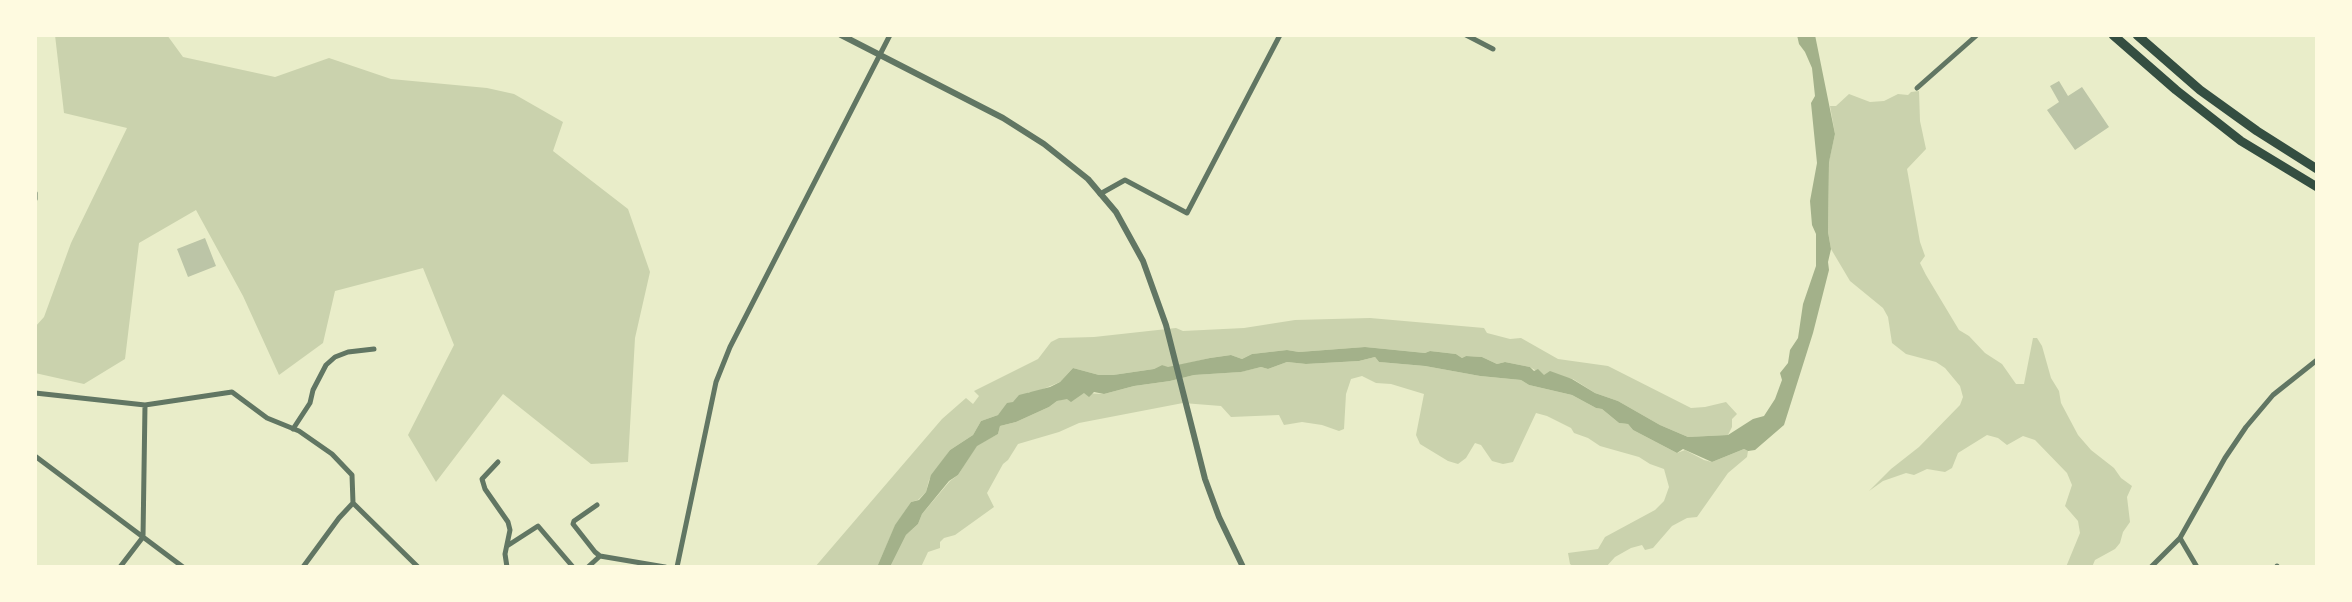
<!DOCTYPE html>
<style>
body{margin:0}
#map{position:relative;width:2352px;height:602px;overflow:hidden;background:#e9edc9;font-family:Roboto,sans-serif}
canvas{display:block}
.frame{position:absolute;inset:0;border:37px solid #fefae0;pointer-events:none}
</style>
<div id="map">
<canvas width="2352" height="602"></canvas>
<div class="frame"></div>
</div>
<script>
const g = document.querySelector('canvas').getContext('2d');
g.lineJoin = 'round';
function fillPath(path, color) { g.fillStyle = color; g.fill(path, 'evenodd'); }
const shape = rows => new Path2D(rows.map(r => 'M' + r).join(''));
function stroke(path, color, width, dash) { g.strokeStyle = color; g.lineWidth = width; g.lineCap = dash ? 'butt' : 'round'; g.setLineDash(dash || []); g.stroke(path); }
fillPath(shape([
 [55,35,167,35,183,57,275,77,329,58,391,79,487,88,514,94,563,122,553,151,628,209,650,272,635,338,628,462,591,464,503,394,436,482,408,435,454,345,423,268,335,291,323,343,279,375,243,296,196,210,139,243,125,359,84,384,35,373,35,327,44,317,71,243,127,128,64,113],
 [1919,91,1920,121,1926,149,1907,169,1920,242,1925,256,1920,263,1926,275,1959,330,1969,336,1985,353,2002,364,2016,384,2024,384,2033,338,2037,338,2042,346,2051,378,2059,391,2061,403,2078,435,2091,450,2114,468,2121,478,2132,486,2127,497,2130,522,2123,532,2120,543,2115,549,2095,560,2092,567,2066,567,2080,533,2078,521,2065,506,2072,485,2067,473,2035,440,2023,436,2007,445,1998,438,1987,435,1958,453,1952,468,1945,472,1927,469,1914,475,1906,473,1883,481,1869,491,1891,469,1919,447,1960,405,1963,397,1960,386,1945,368,1936,362,1906,354,1892,343,1888,317,1883,308,1850,281,1831,249,1828,232,1829,161,1835,134,1830,106,1836,106,1849,94,1870,102,1884,101,1898,94,1908,95,1911,92],
 [1370,318,1484,328,1487,333,1510,339,1521,338,1558,359,1608,366,1691,408,1705,407,1726,402,1737,414,1732,419,1732,427,1728,435,1688,437,1660,425,1618,401,1595,393,1573,379,1543,375,1530,367,1505,362,1497,364,1482,357,1466,356,1462,358,1456,354,1430,351,1425,353,1365,347,1299,352,1287,350,1252,354,1242,359,1231,355,1210,358,1168,368,1162,365,1154,369,1113,375,1099,375,1073,368,1060,382,1036,392,1029,392,998,415,981,421,973,435,950,450,929,480,926,492,918,500,911,502,895,526,877,567,815,567,942,419,966,398,973,404,979,396,974,391,1038,359,1051,342,1059,338,1094,337,1176,328,1183,331,1244,328,1295,320],
 [1375,357,1379,362,1425,366,1480,376,1521,380,1529,385,1572,395,1596,408,1602,409,1619,423,1628,424,1633,430,1677,453,1685,450,1704,460,1712,462,1744,449,1748,451,1747,457,1728,473,1697,517,1687,518,1672,526,1653,548,1645,550,1642,545,1631,548,1615,557,1606,567,1574,567,1570,564,1568,553,1598,549,1605,537,1655,510,1664,501,1669,487,1664,469,1650,464,1639,457,1600,446,1588,438,1574,433,1571,428,1547,416,1536,413,1513,462,1503,464,1492,461,1481,445,1475,443,1466,458,1458,464,1448,461,1420,444,1416,435,1424,394,1391,384,1376,383,1362,376,1351,379,1346,394,1344,429,1339,431,1322,425,1302,422,1284,425,1279,415,1231,417,1221,406,1183,403,1079,423,1059,432,1018,444,1008,460,1003,464,987,493,994,507,955,535,944,538,940,542,940,548,928,552,921,567,890,567,906,535,918,524,922,514,950,481,958,475,977,445,998,434,1000,426,1016,422,1049,407,1057,401,1084,393,1104,394,1134,386,1170,381,1194,375,1240,372,1261,367,1268,369,1287,362,1306,364,1359,361]
]), '#cad2ad');
fillPath(shape([
 [1797,35,1815,35,1835,134,1829,162,1828,232,1831,249,1828,262,1829,270,1813,333,1784,425,1755,450,1748,451,1744,449,1712,462,1683,449,1677,453,1633,430,1628,424,1619,423,1602,409,1596,408,1572,395,1529,385,1521,380,1480,376,1425,366,1379,362,1375,357,1359,361,1306,364,1287,362,1268,369,1261,367,1241,372,1194,375,1170,381,1134,386,1104,394,1094,392,1089,397,1084,393,1071,402,1067,399,1057,401,1049,407,1016,422,1000,426,998,434,977,446,958,475,949,481,922,514,918,524,906,535,890,567,877,567,895,525,911,502,919,500,926,492,931,475,950,450,973,435,981,421,998,415,1007,403,1013,402,1019,395,1050,387,1060,382,1073,368,1099,375,1113,375,1154,369,1162,365,1168,367,1210,358,1231,355,1242,359,1252,354,1287,350,1299,352,1365,347,1425,353,1430,351,1456,354,1462,358,1466,356,1482,357,1497,364,1505,362,1530,367,1534,371,1538,369,1544,375,1550,371,1572,379,1595,393,1618,401,1660,425,1688,437,1728,435,1753,419,1764,416,1775,399,1782,380,1780,373,1788,363,1790,350,1798,338,1803,304,1816,266,1816,234,1812,225,1810,201,1817,163,1811,103,1815,96,1812,68,1805,52,1799,44]
]), '#a3b18a');
fillPath(shape([
 [2059,81,2068,96,2082,87,2109,127,2075,150,2047,110,2059,102,2050,86],
 [205,238,216,266,188,277,177,249]
]), '#bcc5a7');
stroke(shape([
 [1466,35,1493,49],
 [1917,88,1977,35],
 [35,193,35,199],
 [1100,194,1125,180,1187,213,1280,35],
 [35,393,145,405,232,392,267,418,299,431,332,454,352,475,353,503,418,567],
 [293,429,310,403,313,390,326,365,335,357,348,352,374,349],
 [35,456,183,567],
 [498,462,482,479,485,489,508,522,510,530,505,554,507,567],
 [597,505,574,521,573,524,595,552,600,556,665,567],
 [2180,538,2197,567],
 [507,546,538,526,573,567],
 [2277,566,2277,567],
 [120,567,143,537,145,405],
 [303,567,339,518,353,503],
 [588,567,600,556],
 [677,567,716,382,730,347,890,35],
 [2151,567,2180,538,2225,458,2246,427,2273,395,2317,360]
]), '#617663', 5);
stroke(shape([
 [841,35,1003,118,1044,144,1088,179,1116,212,1143,261,1166,325,1205,479,1219,517,1243,567]
]), '#617663', 6);
stroke(shape([
 [2113,35,2176,90,2241,141,2317,187],
 [2137,35,2200,90,2257,131,2317,169]
]), '#344e41', 9);
</script>
